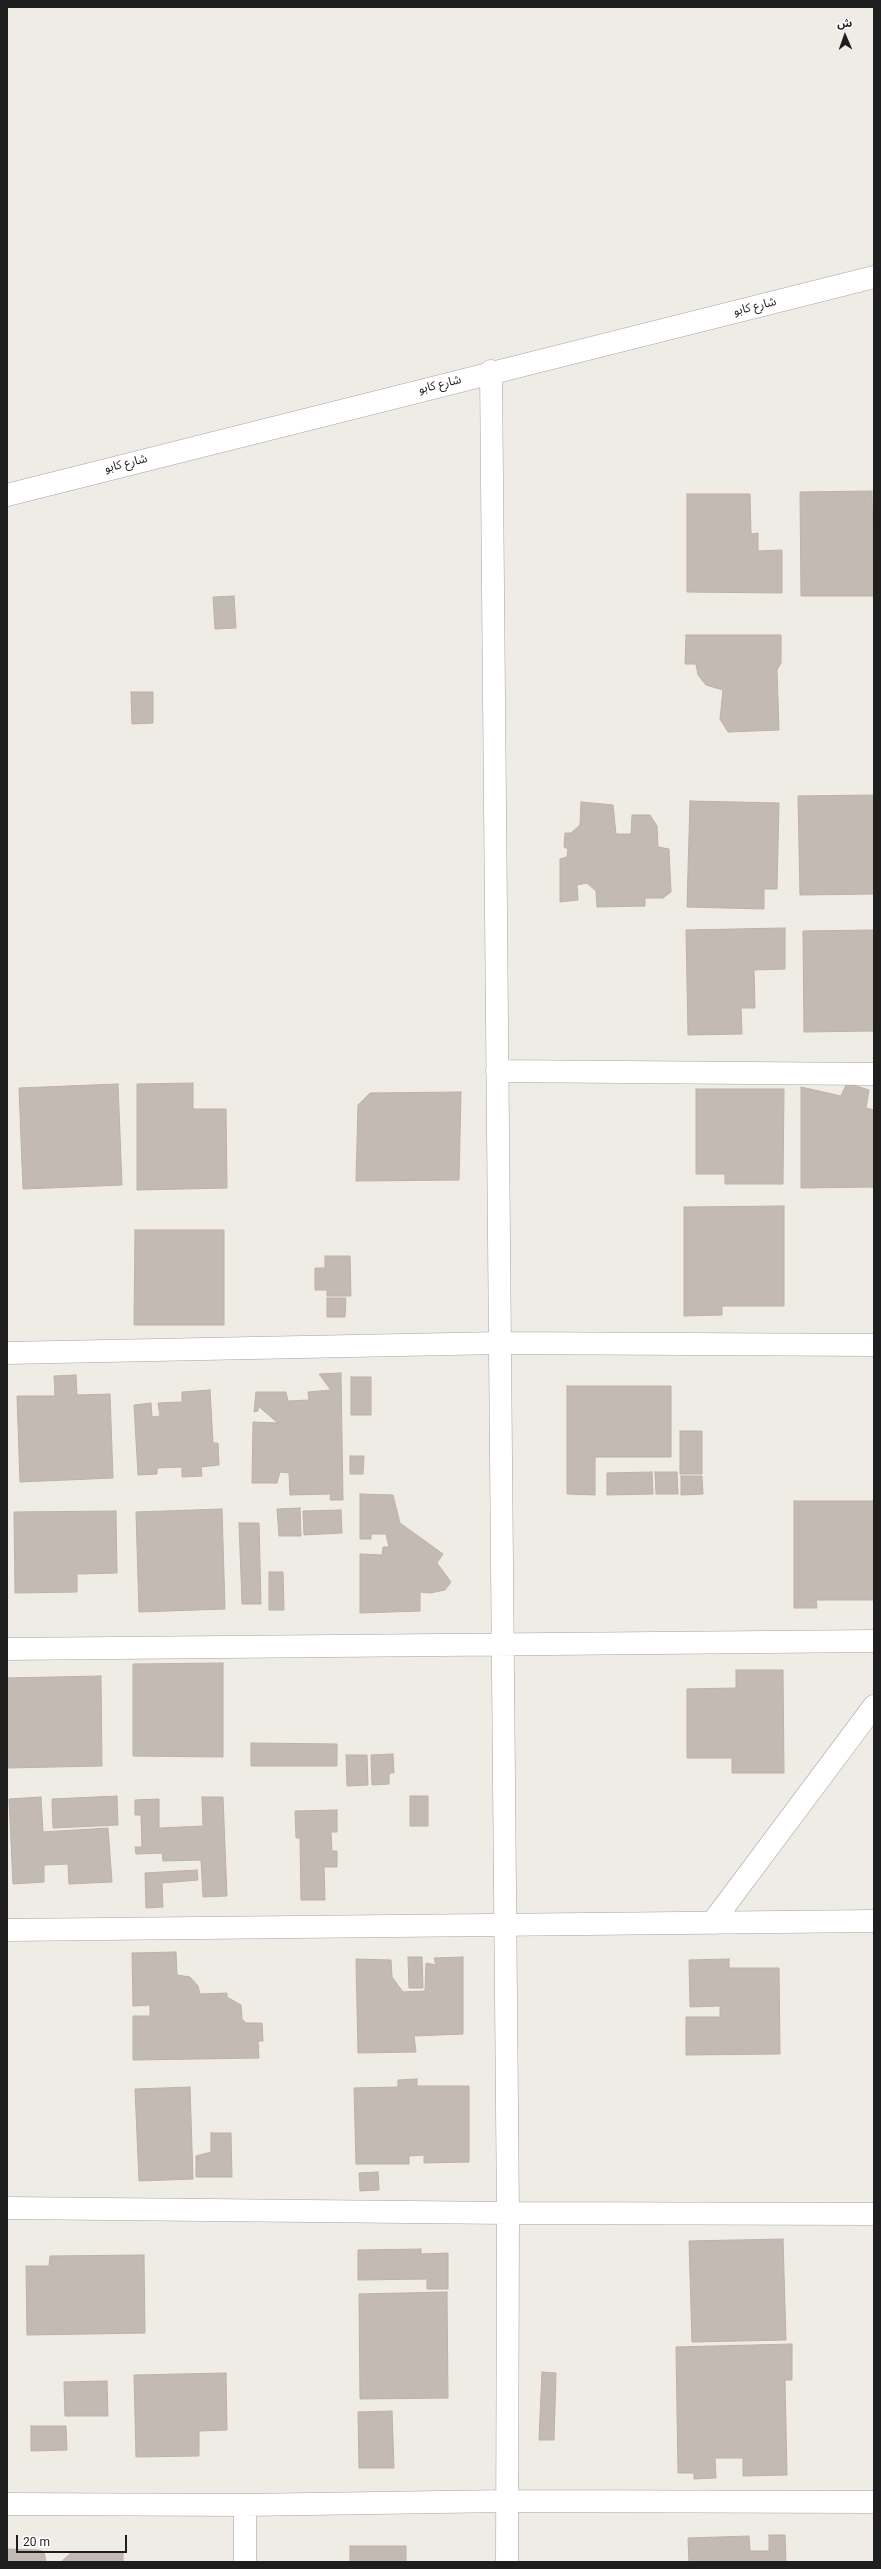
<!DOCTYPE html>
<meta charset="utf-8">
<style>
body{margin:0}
#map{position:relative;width:881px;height:2569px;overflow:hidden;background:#efebe5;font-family:Roboto,"Noto Sans Arabic",sans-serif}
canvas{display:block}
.frame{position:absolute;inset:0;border:8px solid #1e1e1e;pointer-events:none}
.north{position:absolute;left:825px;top:16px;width:40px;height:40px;-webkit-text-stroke:3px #fff;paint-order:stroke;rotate:358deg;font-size:11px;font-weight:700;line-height:16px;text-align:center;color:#1e1e1e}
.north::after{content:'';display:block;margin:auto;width:14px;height:18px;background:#1e1e1e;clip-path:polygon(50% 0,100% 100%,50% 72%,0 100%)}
.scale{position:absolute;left:16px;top:2535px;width:111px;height:18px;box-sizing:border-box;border:2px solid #1e1e1e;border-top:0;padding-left:5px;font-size:12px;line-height:14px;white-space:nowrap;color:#1e1e1e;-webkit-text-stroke:3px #fff;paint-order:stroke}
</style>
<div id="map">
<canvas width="881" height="2569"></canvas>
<div class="frame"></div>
<div class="north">ش</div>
<div class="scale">20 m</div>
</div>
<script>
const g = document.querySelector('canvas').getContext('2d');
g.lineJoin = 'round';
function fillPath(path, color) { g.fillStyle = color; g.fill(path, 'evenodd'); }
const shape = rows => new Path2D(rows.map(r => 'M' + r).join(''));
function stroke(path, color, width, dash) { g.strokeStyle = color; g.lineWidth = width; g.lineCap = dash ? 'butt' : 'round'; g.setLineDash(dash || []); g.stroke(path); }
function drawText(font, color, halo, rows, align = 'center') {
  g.font = font + ' Roboto,"Noto Sans Arabic",sans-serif'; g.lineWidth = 3; g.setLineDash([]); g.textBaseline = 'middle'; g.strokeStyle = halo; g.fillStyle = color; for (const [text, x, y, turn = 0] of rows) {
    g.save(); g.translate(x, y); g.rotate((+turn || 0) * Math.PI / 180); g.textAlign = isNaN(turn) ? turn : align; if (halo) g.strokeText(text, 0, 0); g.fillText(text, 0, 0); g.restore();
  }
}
const building = shape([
 [872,491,874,596,801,596,800,492,872,491],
 [687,494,750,494,751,534,758,533,758,551,782,550,782,593,687,592,687,494],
 [234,596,236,628,215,629,213,597,234,596],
 [686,635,781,635,781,663,777,670,779,730,728,732,720,719,723,690,706,685,698,675,696,664,685,664,686,635],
 [131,692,153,692,153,723,132,724,131,692],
 [874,795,874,894,800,895,798,796,874,795],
 [690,801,779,803,777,889,764,889,764,909,687,907,690,801],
 [581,802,613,805,616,834,631,834,632,815,650,815,657,826,658,847,669,849,671,892,663,898,645,898,645,906,597,907,596,891,587,883,577,885,578,900,560,902,560,859,567,857,568,849,564,847,565,833,571,833,580,825,581,802],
 [785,928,785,969,754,970,755,1008,741,1008,742,1034,688,1035,686,930,785,928],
 [874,930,874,1031,804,1032,803,931,874,930],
 [193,1083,193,1109,226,1109,227,1188,137,1190,137,1084,193,1083],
 [847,1083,869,1090,866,1108,874,1110,874,1187,801,1188,801,1087,841,1096,847,1083],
 [118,1084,122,1185,23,1189,19,1088,118,1084],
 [696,1089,784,1089,783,1184,725,1184,725,1174,696,1174,696,1089],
 [461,1092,459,1180,356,1181,358,1105,370,1093,461,1092],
 [784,1206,784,1306,722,1306,722,1315,684,1316,684,1207,784,1206],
 [135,1230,224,1230,224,1325,134,1325,135,1230],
 [325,1256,350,1256,351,1296,327,1296,327,1290,315,1290,315,1268,325,1268,325,1256],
 [327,1298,346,1298,345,1317,327,1317,327,1298],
 [341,1373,343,1500,330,1500,331,1494,290,1495,289,1473,280,1472,277,1483,252,1483,253,1422,278,1423,258,1406,258,1411,254,1412,256,1392,286,1392,288,1401,309,1400,308,1392,331,1390,319,1374,341,1373],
 [76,1375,77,1395,110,1394,113,1478,20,1482,17,1396,55,1396,54,1376,76,1375],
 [351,1377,371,1377,371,1415,351,1415,351,1377],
 [567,1386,671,1386,671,1457,595,1457,595,1495,567,1494,567,1386],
 [210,1390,213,1443,218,1443,219,1465,201,1467,202,1476,182,1477,182,1467,157,1468,157,1474,138,1475,134,1405,151,1403,152,1417,160,1416,158,1403,182,1402,182,1392,210,1390],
 [680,1431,702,1431,702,1474,680,1474,680,1431],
 [350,1456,364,1456,363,1474,350,1474,350,1456],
 [652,1472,653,1494,607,1495,607,1473,652,1472],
 [655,1472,677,1472,678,1494,656,1494,655,1472],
 [681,1476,702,1476,703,1494,681,1495,681,1476],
 [360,1494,393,1495,400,1523,443,1554,437,1563,451,1582,445,1590,430,1593,420,1592,420,1611,360,1613,360,1554,382,1555,383,1547,389,1547,386,1534,371,1534,371,1539,360,1539,360,1494],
 [794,1501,874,1501,874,1600,816,1600,817,1608,794,1608,794,1501],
 [300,1508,301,1536,279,1536,277,1509,300,1508],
 [222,1509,225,1609,139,1612,136,1512,222,1509],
 [341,1510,342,1533,304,1535,303,1511,341,1510],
 [116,1511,117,1573,77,1574,77,1592,15,1593,14,1512,116,1511],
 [239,1523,259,1523,261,1604,242,1604,239,1523],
 [269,1572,283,1572,284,1610,269,1610,269,1572],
 [223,1663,223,1757,133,1756,133,1664,223,1663],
 [736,1670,783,1670,784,1773,732,1773,732,1758,687,1758,687,1689,736,1688,736,1670],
 [101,1676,102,1766,7,1768,7,1678,101,1676],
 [251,1743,337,1744,337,1766,251,1766,251,1743],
 [393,1754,394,1773,389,1773,389,1784,372,1785,371,1755,393,1754],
 [346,1755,367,1755,368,1785,347,1786,346,1755],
 [117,1796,118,1825,53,1828,52,1799,117,1796],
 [410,1796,428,1796,428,1826,410,1826,410,1796],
 [41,1797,43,1832,108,1828,112,1882,69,1884,68,1864,44,1865,44,1882,13,1884,9,1799,41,1797],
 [202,1797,223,1797,227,1896,203,1897,201,1860,163,1861,162,1853,136,1854,135,1847,142,1847,141,1815,135,1815,135,1800,159,1799,159,1828,203,1826,202,1797],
 [337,1810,337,1832,331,1832,332,1851,337,1851,337,1867,324,1867,325,1900,301,1900,300,1838,296,1838,295,1811,337,1810],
 [197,1870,198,1880,162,1883,163,1907,146,1908,145,1873,197,1870],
 [176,1952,177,1975,190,1977,198,1986,200,1994,227,1993,227,1997,241,2005,242,2019,246,2023,262,2023,263,2041,258,2041,259,2058,133,2060,133,2016,150,2016,150,2005,133,2006,132,1953,176,1952],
 [408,1957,422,1957,423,1988,409,1988,408,1957],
 [463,1957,463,2034,414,2036,416,2052,358,2053,356,1959,391,1960,392,1977,403,1992,425,1991,426,1963,436,1965,434,1958,463,1957],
 [729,1959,729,1968,779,1968,780,2054,686,2055,686,2017,720,2017,720,2006,690,2007,689,1960,729,1959],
 [417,2079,417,2086,469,2086,469,2162,424,2163,424,2155,409,2156,409,2164,356,2164,354,2088,398,2087,398,2080,417,2079],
 [190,2087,193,2179,139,2181,135,2089,190,2087],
 [211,2133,231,2133,232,2177,196,2177,196,2156,211,2152,211,2133],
 [378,2172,379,2190,360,2191,359,2173,378,2172],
 [783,2239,786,2340,692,2342,689,2241,783,2239],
 [421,2249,421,2254,448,2253,448,2289,427,2289,427,2279,358,2280,358,2250,421,2249],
 [144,2255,145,2333,27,2335,26,2266,49,2266,50,2256,144,2255],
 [447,2292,448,2398,360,2399,359,2294,447,2292],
 [792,2344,792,2380,785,2380,787,2475,743,2476,743,2458,715,2458,716,2478,694,2479,694,2473,678,2473,676,2347,792,2344],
 [542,2372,556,2373,554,2440,539,2440,542,2372],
 [226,2373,227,2430,199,2431,199,2456,136,2457,134,2375,226,2373],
 [107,2381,108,2416,65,2416,64,2382,107,2381],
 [392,2411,394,2468,359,2468,358,2412,392,2411],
 [31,2426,66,2426,67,2450,31,2451,31,2426],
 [769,2535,785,2535,786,2562,689,2562,688,2538,749,2536,750,2551,769,2551,769,2535],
 [350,2546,406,2546,406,2562,350,2562,350,2546],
 [7,2549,39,2550,44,2552,46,2562,7,2562,7,2549],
 [72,2552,123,2552,123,2562,61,2562,72,2552]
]);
fillPath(building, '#c4bab4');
stroke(building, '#c0b0a7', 1);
const minor = shape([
 [491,371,508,2213,507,2562],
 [7,495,874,277],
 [497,1071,874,1074],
 [7,1353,500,1343,874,1345],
 [7,1649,874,1641],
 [712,1923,874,1706],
 [7,1930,874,1921],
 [7,2208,508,2213,874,2214],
 [7,2504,245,2505,506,2501,874,2502],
 [245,2505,245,2562]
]);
stroke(minor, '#a5a5a5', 23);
stroke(minor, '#fff', 22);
drawText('12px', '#1e1e1e', '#fff', [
 ["شارع كابو",755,307,-14],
 ["شارع كابو",440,385,-14],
 ["شارع كابو",126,464,-14]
]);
</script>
